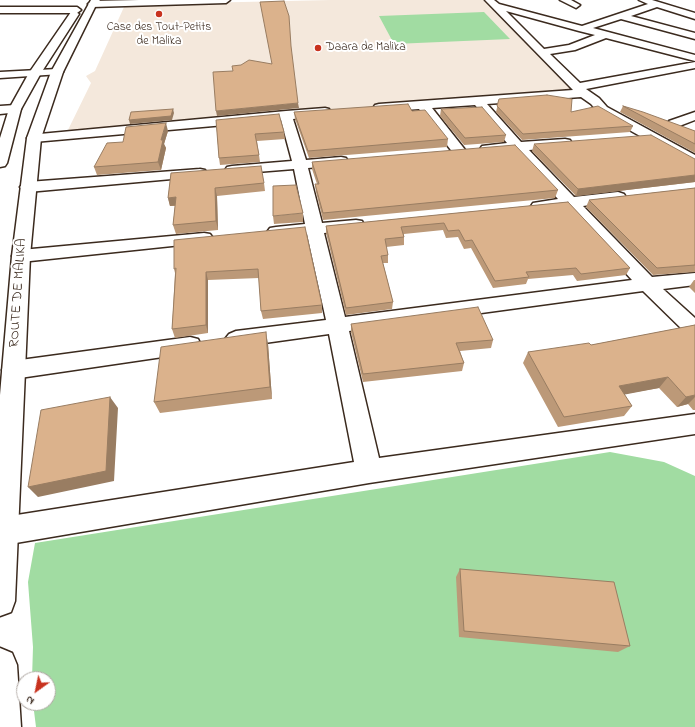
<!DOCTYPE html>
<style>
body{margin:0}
#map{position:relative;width:695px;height:727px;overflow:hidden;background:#fff;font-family:"Indie Flower",sans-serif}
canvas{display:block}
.north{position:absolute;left:16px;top:671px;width:40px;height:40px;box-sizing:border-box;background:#fff;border:1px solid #b1aaa5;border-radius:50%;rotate:213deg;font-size:11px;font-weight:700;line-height:16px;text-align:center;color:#3b2a1e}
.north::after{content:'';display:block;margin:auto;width:14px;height:18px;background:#c8321e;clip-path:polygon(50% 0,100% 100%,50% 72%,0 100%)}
</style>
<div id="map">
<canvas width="695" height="727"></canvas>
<div class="north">N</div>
</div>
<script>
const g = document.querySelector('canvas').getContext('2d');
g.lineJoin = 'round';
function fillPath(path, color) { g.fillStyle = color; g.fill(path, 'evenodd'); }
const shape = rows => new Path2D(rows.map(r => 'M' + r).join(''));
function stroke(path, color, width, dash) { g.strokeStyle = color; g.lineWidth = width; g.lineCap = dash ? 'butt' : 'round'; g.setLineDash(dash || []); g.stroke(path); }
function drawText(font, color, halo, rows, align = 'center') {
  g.font = font + ' "Indie Flower",sans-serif'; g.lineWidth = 4; g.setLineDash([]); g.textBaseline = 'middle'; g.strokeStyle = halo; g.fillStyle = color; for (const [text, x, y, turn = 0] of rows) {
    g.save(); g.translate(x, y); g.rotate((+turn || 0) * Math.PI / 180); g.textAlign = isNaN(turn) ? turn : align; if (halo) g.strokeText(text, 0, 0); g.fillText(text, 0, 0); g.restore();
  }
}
fillPath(shape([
 [331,0,483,0,575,91,67,132,91,83,86,76,95,71,124,7,198,3]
]), '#f4e8dc');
fillPath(shape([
 [484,12,510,39,394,44,379,16],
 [610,452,664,462,695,476,695,727,36,727,33,703,48,703,48,679,32,679,33,647,28,582,35,543]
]), '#a1dca2');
const street = shape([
 [139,0,230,0,226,3,92,7,88,4,92,1,139,0],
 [485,0,494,0,499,4,582,26,648,4,639,0,652,0,695,13,695,19,657,7,631,16,695,33,695,39,621,19,593,28,695,55,695,61,606,38,575,50,550,54,580,83,695,62,695,68,586,89,599,98,607,107,695,155,695,165,690,164,599,113,591,104,581,97,487,104,521,142,565,139,570,140,572,143,570,146,565,147,529,150,574,197,618,192,624,194,626,197,624,200,583,206,652,277,695,273,695,285,663,289,695,318,695,338,688,335,643,291,349,331,379,458,695,414,695,434,369,483,4,545,0,543,0,519,4,517,354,462,329,334,236,347,229,344,225,339,229,334,236,331,326,320,307,234,276,237,270,236,267,232,270,228,276,227,305,224,294,169,232,174,227,173,225,170,227,167,232,166,292,161,281,120,34,142,29,141,27,138,29,135,286,111,325,108,329,109,331,112,329,115,293,119,306,160,341,157,346,158,348,161,346,164,341,165,308,168,322,223,356,220,362,221,364,225,362,229,356,230,324,233,345,317,632,280,566,208,539,211,533,209,531,206,533,203,558,199,514,151,487,153,482,152,480,149,482,146,507,143,475,105,432,108,466,151,464,154,459,155,454,154,419,109,379,112,375,111,373,108,375,105,379,104,573,90,485,0],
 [506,11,579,31,595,35,569,45,544,49,506,11],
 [560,0,571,0,580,5,576,8,560,0],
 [0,7,77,7,81,10,77,13,0,13,0,7],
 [57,69,63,72,61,74,0,78,0,72,57,69],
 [15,105,19,106,21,109,19,112,0,114,0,106,15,105],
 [695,112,695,120,674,128,669,127,667,124,669,121,695,112],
 [200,169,205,170,207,173,205,176,28,192,23,190,20,187,23,184,28,182,200,169],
 [204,233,210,234,213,238,210,242,21,262,15,260,12,256,15,252,21,250,204,233],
 [190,337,198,339,201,345,198,351,190,353,13,379,5,376,2,370,5,364,13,361,190,337]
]);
const secondary = shape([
 [91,0,100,0,96,5,63,72,41,138,30,256,15,601,11,612,0,616,0,395,12,256,27,138,51,72,91,0],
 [74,11,79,14,41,73,21,109,7,163,5,166,0,167,0,138,9,109,29,73,71,12,74,11],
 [0,648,12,653,17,665,21,727,0,727,0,648]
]);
stroke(street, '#3b2a1e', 3);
stroke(secondary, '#3b2a1e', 3);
fillPath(street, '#fff');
fillPath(secondary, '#fff');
fillPath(shape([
 [499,99,571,112,633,126,630,132,522,140,496,112],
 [623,106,695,131,695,153,620,112],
 [441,109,506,135,504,142,464,145,440,116],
 [412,111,448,139,447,147,309,158,295,119,294,112],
 [216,120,284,132,285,139,257,141,260,162,220,165,219,158],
 [168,131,164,144,166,148,161,170,97,175,94,167],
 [534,144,695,159,695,182,576,196,532,151],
 [312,162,558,190,555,198,323,220,316,192,315,184,317,184,312,169],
 [171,173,264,183,265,191,217,196,218,230,176,234,173,225,175,206,170,206,168,198],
 [695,188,695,272,653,275,586,207,589,200],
 [568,202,630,268,626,275,577,281,573,275,528,279,526,284,493,288,471,248,464,249,458,237,446,238,443,230,404,234,404,245,386,247,388,255,388,263,383,263,393,302,392,309,346,315,326,233,326,226],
 [303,213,303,222,274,224,273,216],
 [305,227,322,305,322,313,263,319,261,311,259,278,208,280,208,333,175,338,172,329,175,273,174,269],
 [694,280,695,280,695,293,689,287],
 [351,324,493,340,491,348,460,351,464,363,462,371,363,382,351,332],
 [695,325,695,410,693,410,688,404,677,407,659,388,624,394,632,406,624,416,558,427,523,363,528,352,591,345],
 [268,344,272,399,160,413,154,402],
 [460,569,630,646,618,652,459,637,456,577]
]), '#bc9978');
fillPath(shape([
 [298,103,299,108,217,116,216,111],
 [173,109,174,113,172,120,130,124,129,120],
 [166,123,168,131,164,144,166,148,161,170,158,162,161,140],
 [695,175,695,182,576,196,578,189],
 [215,188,217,196,218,230,216,221],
 [176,197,178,205,170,206,168,198],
 [206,272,208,280,208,333,206,325],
 [266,332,268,344,272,399,270,387],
 [668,377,659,388,612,397,619,386],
 [695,395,695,397,688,404,677,407,686,397],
 [110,397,118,408,114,481,38,497,28,487]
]), '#997d62');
const building = shape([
 [284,1,289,16,291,46,298,103,216,111,213,72,233,71,232,66,241,65,249,60,272,64,260,2,284,1],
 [547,95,572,99,571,112,598,106,633,126,523,134,497,106,499,99,547,95],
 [408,104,412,111,425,110,448,139,308,151,294,112,408,104],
 [623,106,643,112,695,131,695,144,623,106],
 [482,107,506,135,465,138,441,109,482,107],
 [173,109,171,116,129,120,131,112,173,109],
 [279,114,284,132,255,134,259,155,219,158,216,120,279,114],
 [166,123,161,140,163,140,158,162,94,167,107,143,123,142,126,127,166,123],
 [651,135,693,158,695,159,695,175,578,189,534,144,651,135],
 [515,145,558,190,323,213,315,184,319,184,312,162,515,145],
 [261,166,264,183,215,188,216,221,173,225,176,197,168,198,171,173,261,166],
 [296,185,303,213,273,216,273,186,296,185],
 [695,188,695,265,657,268,589,200,695,188],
 [568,202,630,268,581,274,576,268,526,272,529,277,495,281,472,240,465,241,459,230,448,231,444,223,401,227,404,237,385,239,388,255,381,256,393,302,346,308,326,226,568,202],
 [305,227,322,305,261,311,258,269,206,272,206,325,172,329,176,268,174,269,174,240,305,227],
 [478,307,493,340,456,343,464,363,363,374,351,324,478,307],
 [695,325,695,395,686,397,668,377,619,386,632,406,564,417,528,352,589,343,591,345,695,325],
 [266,332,270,387,154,402,161,347,266,332],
 [110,397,106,471,28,487,41,410,110,397],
 [460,569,614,582,630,646,464,631,460,569]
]);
fillPath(building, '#dbb28c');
stroke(building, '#997d62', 1);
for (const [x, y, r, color] of [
 [159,14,4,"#c8321e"],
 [318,48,4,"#c8321e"]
]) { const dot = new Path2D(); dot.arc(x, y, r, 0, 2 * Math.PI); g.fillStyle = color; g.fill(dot); stroke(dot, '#fff', 1.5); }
drawText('12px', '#3b2a1e', '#fff', [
 ["Case des Tout-Petits",159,28],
 ["de Malika",159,42],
 ["Daara de Malika",326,48,"left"]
]);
drawText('14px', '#3b2a1e', '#fff', [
 ["ROUTE DE MALIKA",19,293,-86]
]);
</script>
